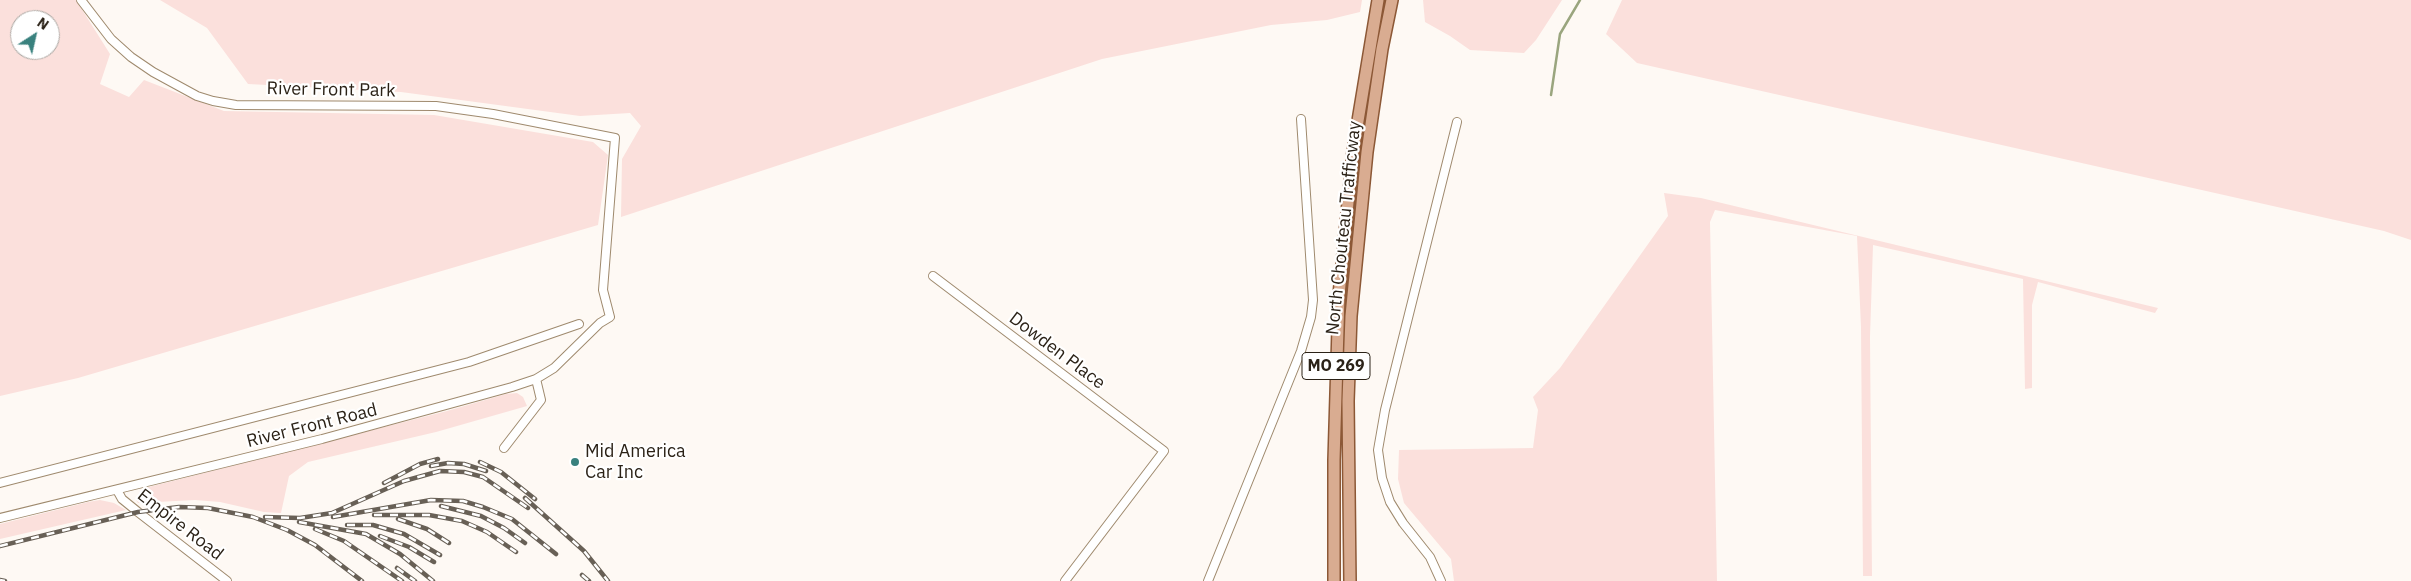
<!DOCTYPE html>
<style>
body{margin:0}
#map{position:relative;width:2411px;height:581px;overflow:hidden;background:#fef9f4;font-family:"IBM Plex Sans",sans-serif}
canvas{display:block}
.north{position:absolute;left:10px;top:10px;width:50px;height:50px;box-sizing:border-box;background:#fff;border:1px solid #aaa7a2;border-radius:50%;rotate:35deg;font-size:14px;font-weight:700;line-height:20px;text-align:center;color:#2b2217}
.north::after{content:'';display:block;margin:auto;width:18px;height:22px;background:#39817e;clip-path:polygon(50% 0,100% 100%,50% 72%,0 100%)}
</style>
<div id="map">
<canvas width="2411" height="581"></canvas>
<div class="north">N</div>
</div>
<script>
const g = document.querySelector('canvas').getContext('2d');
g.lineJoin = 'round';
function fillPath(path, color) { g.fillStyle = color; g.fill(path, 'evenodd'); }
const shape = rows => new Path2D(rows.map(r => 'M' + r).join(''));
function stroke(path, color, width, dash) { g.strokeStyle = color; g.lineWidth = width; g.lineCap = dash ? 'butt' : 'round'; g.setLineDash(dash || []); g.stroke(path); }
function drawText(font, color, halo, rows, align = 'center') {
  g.font = font + ' "IBM Plex Sans",sans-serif'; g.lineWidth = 4.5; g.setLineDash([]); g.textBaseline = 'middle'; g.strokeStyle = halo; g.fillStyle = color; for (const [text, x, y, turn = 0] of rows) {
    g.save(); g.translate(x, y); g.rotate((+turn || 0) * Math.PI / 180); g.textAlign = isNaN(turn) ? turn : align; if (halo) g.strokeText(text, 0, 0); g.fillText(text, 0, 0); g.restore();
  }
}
fillPath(shape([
 [0,0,76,0,110,54,100,84,129,97,144,80,224,111,434,115,593,142,608,155,598,225,78,378,0,396],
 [20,20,50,20,50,50,20,50],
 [160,0,1362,0,1360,12,1327,20,1271,25,1102,59,621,217,622,159,641,126,630,113,580,116,401,92,248,84,207,28],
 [1423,0,1562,0,1536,40,1524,53,1470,50,1450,36,1425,22],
 [1622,0,2411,0,2411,240,2384,231,1637,63,1606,34],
 [1664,193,1701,198,2158,308,2155,313,2038,282,2032,305,2032,388,2025,389,2023,279,1873,245,1870,337,1872,576,1863,576,1861,327,1857,236,1715,210,1710,222,1717,581,1454,581,1451,559,1404,503,1398,479,1399,450,1533,448,1538,410,1533,397,1560,368,1668,216],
 [517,393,523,397,527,406,436,432,308,462,289,476,281,513,264,512,220,502,195,500,138,503,136,500,138,494,145,488,447,411,506,394],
 [100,500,114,503,126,510,0,539,0,524,88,502]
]), '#fbe0dc');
stroke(shape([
 [1551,95,1560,34,1580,0]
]), '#9aa57e', 2.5);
const street = shape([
 [933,276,1164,451,1065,581],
 [504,448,541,400,536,379],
 [0,483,469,362,579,324],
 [117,490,122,499,138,512,227,581],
 [0,518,322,439,512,387,536,379,554,368,600,323,610,317,603,290,615,138,493,114,436,106,236,105,213,101,197,96,153,72,131,57,111,39,81,0],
 [1208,581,1301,351,1311,317,1313,300,1301,119],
 [1441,581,1430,557,1403,523,1390,502,1382,478,1378,450,1385,410,1457,122]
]);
const primary = shape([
 [1334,581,1334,460,1339,295,1353,151,1378,0],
 [1350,581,1348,401,1351,316,1367,152,1382,49,1392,0]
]);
stroke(street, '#9f8a6e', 10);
stroke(primary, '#8c5836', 14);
stroke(street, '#fff', 8);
stroke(primary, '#d9ac91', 11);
const rail = shape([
 [480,462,501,472,535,499],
 [431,466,448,463,464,464,486,471],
 [384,483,420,464,438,459],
 [525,498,584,551,608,581],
 [441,506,481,516,504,528,525,543],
 [374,515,429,515,462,521,487,532,516,552],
 [265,517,300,518,332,513,404,481,440,471,464,472,483,477,528,508],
 [333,517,431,500,463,501,483,507,512,519,556,554],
 [398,519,427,529,449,543],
 [299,522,366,534,400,554,433,581],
 [347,525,373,525,404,534,440,555],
 [315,529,344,541,402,581],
 [380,536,409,547,434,562],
 [0,546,138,512,179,507,208,508,253,517,287,530,315,545,362,581],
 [397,568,415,581],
 [582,575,589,581],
 [0,580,5,581]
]);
stroke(rail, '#686056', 4.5);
stroke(rail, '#fff', 2.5, [8]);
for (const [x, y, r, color] of [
 [575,462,5,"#39817e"]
]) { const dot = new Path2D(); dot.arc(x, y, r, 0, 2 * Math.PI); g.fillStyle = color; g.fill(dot); stroke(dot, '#fff', 2); }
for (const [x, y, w] of [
 [1336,366,68]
]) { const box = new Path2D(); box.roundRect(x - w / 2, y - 13.5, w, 27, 4); g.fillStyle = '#fff'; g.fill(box); stroke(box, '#2b2217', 1); }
drawText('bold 16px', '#2b2217', null, [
 ["MO 269",1336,366]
]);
drawText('18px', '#2b2217', '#fff', [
 ["River Front Park",331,90,1],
 ["North Chouteau Trafficway",1344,228,-84],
 ["Dowden Place",1057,351,37],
 ["River Front Road",312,426,-14],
 ["Empire Road",180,525,38]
]);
drawText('18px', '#2b2217', '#fff', [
 ["Mid America",585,452],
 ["Car Inc",585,473]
], 'left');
</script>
